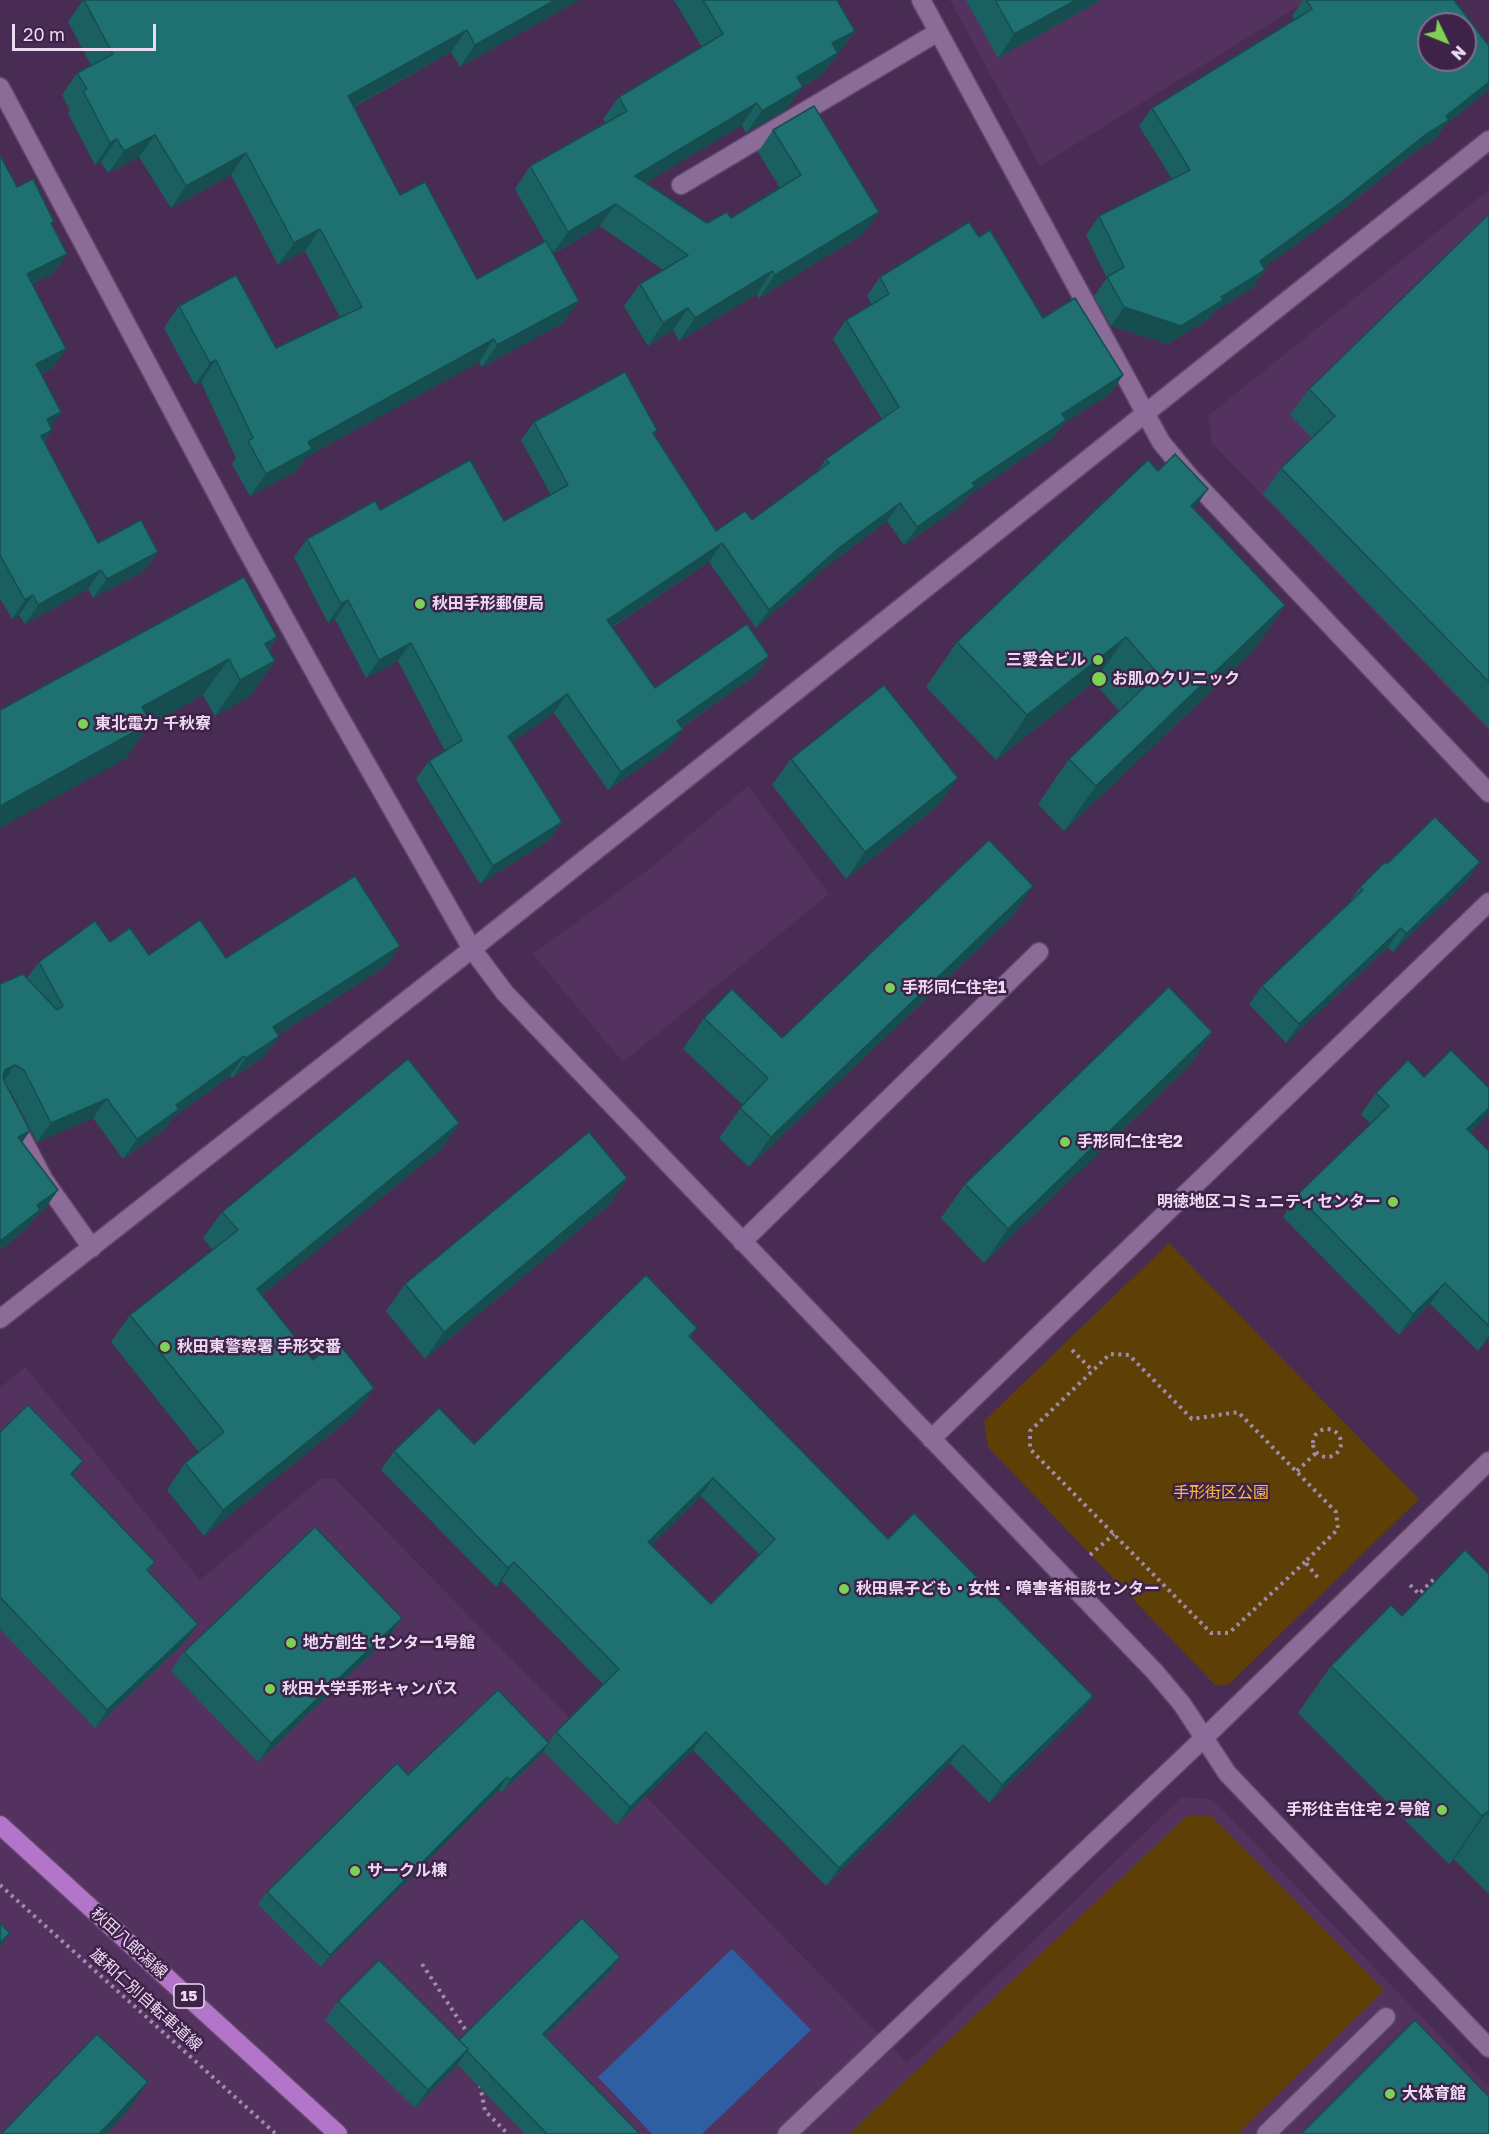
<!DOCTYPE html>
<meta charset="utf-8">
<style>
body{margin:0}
#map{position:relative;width:1489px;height:2134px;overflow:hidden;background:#492c54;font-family:"Golos Text",sans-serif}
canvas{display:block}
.north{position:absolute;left:1417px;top:12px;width:60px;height:60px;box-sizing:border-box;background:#3e2248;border:2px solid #846c8c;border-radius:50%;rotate:133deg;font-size:16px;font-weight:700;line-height:24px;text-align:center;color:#ecdaf2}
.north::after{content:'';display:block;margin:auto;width:21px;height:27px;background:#7dd154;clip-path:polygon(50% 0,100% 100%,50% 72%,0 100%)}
.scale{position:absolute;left:12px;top:24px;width:144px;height:27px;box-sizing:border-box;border:3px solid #ecdaf2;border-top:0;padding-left:8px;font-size:18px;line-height:21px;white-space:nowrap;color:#ecdaf2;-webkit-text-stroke:4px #3e2248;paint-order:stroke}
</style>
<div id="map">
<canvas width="1489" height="2134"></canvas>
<div class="north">N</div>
<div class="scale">20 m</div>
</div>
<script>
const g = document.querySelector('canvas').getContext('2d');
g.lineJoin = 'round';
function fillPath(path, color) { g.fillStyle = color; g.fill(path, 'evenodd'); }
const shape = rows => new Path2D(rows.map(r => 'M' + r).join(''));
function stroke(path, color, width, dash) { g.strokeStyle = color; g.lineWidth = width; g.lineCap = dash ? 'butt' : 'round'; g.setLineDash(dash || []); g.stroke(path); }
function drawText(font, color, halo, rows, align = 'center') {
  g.font = font + ' "Golos Text","Noto Sans JP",sans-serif'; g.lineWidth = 5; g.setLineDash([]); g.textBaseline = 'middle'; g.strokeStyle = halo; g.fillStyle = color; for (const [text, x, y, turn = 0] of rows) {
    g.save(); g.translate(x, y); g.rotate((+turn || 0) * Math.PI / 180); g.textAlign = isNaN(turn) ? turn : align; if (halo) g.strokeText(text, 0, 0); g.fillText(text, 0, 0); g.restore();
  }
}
fillPath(shape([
 [950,0,1308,0,1040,166],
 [1489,190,1489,731,1212,443,1208,416],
 [748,786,829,894,623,1062,533,954,652,867],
 [25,1367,200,1580,322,1478,335,1479,907,2063,1182,1797,1213,1800,1489,2087,1489,2134,0,2134,0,1388]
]), '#543260');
fillPath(shape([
 [1169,1243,1419,1499,1229,1684,1216,1686,988,1447,984,1421],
 [1187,1816,1211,1816,1384,1990,1238,2134,849,2134]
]), '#5e4006');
fillPath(shape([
 [732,1949,811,2030,702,2134,652,2134,598,2077]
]), '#2d5fa2');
const minor = shape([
 [921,0,1161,442,1189,476,1489,793],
 [0,87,242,541,330,700,472,949,505,993,1155,1672,1182,1704,1227,1773,1489,2048],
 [681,185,938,32],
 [0,1096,44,1180,92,1248],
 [742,1242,1039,952],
 [0,1319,472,949,1489,140],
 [931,1439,1489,902],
 [787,2134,1204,1738,1489,1461],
 [1266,2134,1386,2017]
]);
const major = shape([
 [0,1825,338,2134]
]);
stroke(minor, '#604768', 21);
stroke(major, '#604768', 21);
stroke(shape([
 [1072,1350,1093,1371],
 '1313 1443a14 14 0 1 1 28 0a14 14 0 1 1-28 0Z',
 [1297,1471,1317,1452],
 [1090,1555,1114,1534],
 [1305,1562,1229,1633,1211,1633,1030,1449,1030,1431,1110,1354,1129,1355,1192,1419,1238,1412,1336,1512,1338,1529,1305,1562,1319,1579],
 [1410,1585,1419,1594,1434,1579,1439,1583],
 [0,1885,276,2134],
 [422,1964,469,2035],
 [480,2085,485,2111,508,2134]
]), '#a18aaa', 4, [3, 4.5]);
stroke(minor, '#8b6b97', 18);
stroke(major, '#b375ca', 18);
fillPath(shape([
 [83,0,579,0,460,67,451,52,354,107,400,195,477,279,545,242,515,189,530,166,606,123,603,119,619,97,702,47,674,0,837,0,855,31,822,75,802,87,787,109,746,133,742,125,645,183,707,223,731,218,780,188,758,152,773,130,863,234,759,298,757,294,679,341,673,330,648,346,624,306,640,284,663,270,600,226,553,254,563,323,482,367,479,362,306,457,296,471,250,496,232,464,236,458,201,382,195,385,164,328,179,306,276,348,340,317,305,251,278,265,231,175,171,208,139,157,108,173,101,162,95,165,68,113,70,110,62,95,77,73,91,65,68,22],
 [966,0,1101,0,998,58],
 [1303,0,1454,0,1489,46,1489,90,1445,125,1436,138,1412,154,1327,222,1264,267,1253,288,1215,311,1210,318,1168,344,1111,326,1094,296,1107,278,1086,235,1099,216,1172,179,1139,126,1152,108,1294,20,1292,16],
 [0,155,17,187,52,225,67,254,53,273,32,284,53,368,41,374,61,412,50,426,52,430,44,442,98,543,158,552,144,571,93,598,88,589,25,624,19,615,12,619,0,598],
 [1489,214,1489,728,1263,494,1281,468,1312,438,1290,415,1309,389],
 [979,237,1043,318,1123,375,1110,394,1064,423,1053,438,968,496,962,505,904,545,887,521,827,566,756,628,709,562,612,627,655,688,769,656,756,675,682,727,670,747,608,790,554,713,512,742,562,822,549,840,480,884,416,779,429,761,445,751,398,661,366,678,335,619,328,623,294,557,307,539,380,510,504,521,551,495,521,440,534,422,654,435,716,531,752,520,817,472,826,459,882,419,833,339,846,320,872,305,867,296,880,277],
 [1195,509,1285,605,1254,650,1064,831,1038,804,1069,759,1119,711,1094,682,996,760,926,687,957,642],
 [277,637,269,650,275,661,249,697,215,716,203,695,149,725,125,759,0,710],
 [791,759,939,805,846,879,772,785],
 [1387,864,1467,881,1393,952,1388,947,1286,1043,1249,1004,1262,986,1348,904,1360,887],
 [1033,886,1012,917,749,1167,719,1138,743,1105,683,1049,704,1018,782,1038],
 [110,942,149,955,386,966,278,1035,265,1056,232,1078,230,1076,172,1118,165,1129,123,1159,93,1118,37,1142,10,1090,8,1089,22,1143,58,1190,44,1210,35,1217,26,1229,0,1250,0,984,27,978,39,962],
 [1212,1032,1189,1066,984,1263,941,1218,965,1184],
 [1424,1077,1489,1088,1489,1112,1484,1119,1470,1132,1489,1151,1489,1339,1478,1351,1430,1304,1399,1335,1283,1217,1297,1195,1371,1124,1361,1114,1376,1093],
 [459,1123,441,1149,262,1295,313,1360,374,1388,355,1414,204,1536,167,1490,185,1463,199,1452,111,1342,130,1315,213,1250,203,1238,222,1212],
 [627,1178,609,1205,425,1359,386,1311,405,1284],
 [697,1328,690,1338,888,1539,1093,1696,1080,1714,989,1803,950,1763,826,1886,693,1750,617,1825,543,1751,541,1755,502,1792,499,1790,321,1967,258,1904,267,1892,408,1775,549,1742,556,1732,604,1685,502,1581,496,1587,381,1470,394,1451,474,1444],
 [701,1496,760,1555,711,1604,651,1545],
 [0,1432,83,1461,73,1476,155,1562,148,1572,185,1642,95,1728,0,1629],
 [1489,1574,1489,1894,1454,1859,1449,1864,1298,1713,1331,1666,1402,1616],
 [402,1618,389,1637,258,1762,171,1671,184,1652],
 [620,1957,611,1970,545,2036,640,2134,525,2134,457,2064,415,2108,325,2020,338,2001,459,2040]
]), '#1b6061');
fillPath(shape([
 [555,0,579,0,460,67,475,45],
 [1076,0,1101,0,998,58,1014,34],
 [467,30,451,52,332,118,348,96],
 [855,31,822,75,802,87,787,109,746,133,762,111,832,43],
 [1489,82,1489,90,1445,125,1436,138,1412,154,1327,222,1247,280,1260,261],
 [757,103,742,125,619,199,635,176],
 [155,135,139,157,108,173,124,151],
 [117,139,101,162,95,165,110,143],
 [246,153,231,175,171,208,186,186],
 [616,204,600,226,552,254,568,232],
 [879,212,863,234,759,298,775,275],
 [320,229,305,251,278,265,294,243],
 [67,254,53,273,14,293,27,274],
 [1265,270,1253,288,1215,311,1210,318,1168,344,1111,326,1124,307,1221,297],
 [772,271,757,294,679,341,695,318],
 [579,301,563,323,482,367,497,345],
 [688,308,673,330,648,346,663,323],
 [494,339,479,362,306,457,296,471,250,496,266,474,308,442],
 [66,349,53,368,22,383,36,364],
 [216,360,201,382,195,385,210,363],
 [1123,375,1110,394,1064,423,1053,438,968,496,962,505,904,545,917,527,972,483,1062,414],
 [61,412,47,431,47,419],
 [52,430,39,449,41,436],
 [1208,489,1177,534,1191,506],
 [900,503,887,521,827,566,756,628,769,610,840,547],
 [722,543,709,562,594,638,607,620],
 [158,552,144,571,93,598,107,579],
 [101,570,88,589,25,624,38,605],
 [33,595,19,615,12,619,25,600],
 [348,600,335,619,328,623,341,604],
 [1285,605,1254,650,1064,831,1096,786],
 [277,637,252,673,275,661,249,697,215,716,265,644],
 [1126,637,1094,682,996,760,1027,715],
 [411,643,398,661,366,678,379,660],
 [769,656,756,675,664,739,677,721],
 [229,659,203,695,149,725,125,759,0,828,0,806,142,707],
 [567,694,554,713,495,754,508,736],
 [683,729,670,747,608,790,621,772],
 [958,778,939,805,846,879,865,852],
 [562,822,549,840,480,884,493,866],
 [1480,862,1467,881,1393,952,1406,934],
 [1033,886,1012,917,749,1167,771,1137],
 [1401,928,1388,947,1286,1043,1299,1024],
 [400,946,386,966,259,1047,273,1027],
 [1212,1032,1189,1066,984,1263,1008,1229],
 [279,1036,265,1056,232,1078,246,1058],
 [244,1056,230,1076,172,1118,165,1129,123,1159,137,1139,176,1105],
 [15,1065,1,1085,0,1085,5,1070],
 [107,1099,93,1118,37,1142,51,1123],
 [1489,1108,1489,1112,1484,1119,1453,1150,1467,1129],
 [459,1123,441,1149,238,1315,257,1289],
 [30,1131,16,1151,18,1137],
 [627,1178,609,1205,425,1359,444,1332],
 [58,1190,44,1210,35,1217,26,1229,0,1250,0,1241,37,1205],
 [1445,1283,1430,1304,1399,1335,1413,1314],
 [1489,1335,1489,1339,1478,1351],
 [374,1388,355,1414,204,1536,223,1510],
 [83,1461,71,1479,71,1474],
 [713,1478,701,1496,636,1561,648,1542],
 [514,1562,502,1581,496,1587,508,1568],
 [402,1618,389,1637,258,1762,271,1743],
 [198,1624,185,1642,95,1728,107,1710],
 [1093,1696,1080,1714,989,1803,1002,1785],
 [706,1732,693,1750,617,1825,630,1807],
 [549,1743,541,1755,502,1792,510,1780],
 [963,1745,950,1763,826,1886,839,1868],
 [507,1777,499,1790,321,1967,330,1955],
 [1487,1812,1454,1859,1449,1864,1482,1816],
 [10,1933,0,1947,0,1943],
 [620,1957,611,1970,534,2047,543,2034],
 [468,2049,456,2067,415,2108,428,2090],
 [148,2082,128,2111,106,2134,99,2134]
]), '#164e4f');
const building = shape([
 [84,0,555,0,475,45,467,30,348,96,400,195,425,182,477,279,546,241,579,301,497,345,494,339,308,442,312,449,266,474,248,441,253,438,216,360,210,363,179,306,236,275,276,348,362,307,320,229,294,243,246,153,186,186,155,135,124,151,117,139,110,143,83,91,87,89,77,73,113,54,84,0],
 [703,0,837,0,855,31,832,43,838,53,797,77,803,87,762,111,757,103,635,176,707,223,727,212,731,218,801,175,773,130,814,106,879,212,775,275,772,271,695,318,688,308,663,323,640,284,688,255,616,204,568,232,530,166,627,111,619,97,723,34,703,0],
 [995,0,1076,0,1014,34,995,0],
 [1306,0,1454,0,1489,46,1489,82,1446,116,1449,120,1425,135,1340,203,1260,261,1265,270,1221,297,1223,300,1181,326,1124,307,1107,277,1124,267,1099,216,1190,170,1152,108,1312,9,1306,0],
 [1429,24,1465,24,1465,60,1429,60,1429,24],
 [0,155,17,187,33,179,54,222,51,223,67,254,27,274,66,349,36,364,61,412,47,419,52,430,41,436,98,543,141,520,158,552,107,579,101,570,38,605,33,595,25,600,0,555,0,155],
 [1489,214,1489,682,1281,468,1335,416,1309,389,1489,214],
 [969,222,979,237,990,230,1043,318,1075,298,1123,375,1062,414,1066,420,972,483,975,486,917,527,900,503,840,547,769,610,722,543,607,620,655,688,747,624,769,656,677,721,683,729,621,772,567,694,508,736,562,822,493,866,429,761,462,740,411,643,379,660,348,600,341,604,307,539,375,501,380,510,470,460,504,521,568,485,534,422,625,372,657,430,653,433,716,531,745,511,752,520,829,463,826,459,899,407,846,320,889,294,880,277,969,222],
 [1175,454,1208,489,1191,506,1285,605,1096,786,1069,759,1158,674,1126,637,1027,715,957,642,1148,460,1158,471,1175,454],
 [244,577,277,637,265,644,275,661,240,680,229,659,142,707,150,723,0,806,0,710,244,577],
 [884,685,958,778,865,852,791,759,884,685],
 [1435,817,1480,862,1406,934,1401,928,1299,1024,1262,986,1363,890,1360,887,1385,862,1387,864,1435,817],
 [989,840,1033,886,771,1137,740,1108,768,1078,704,1018,732,989,782,1038,989,840],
 [355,876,400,946,273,1027,279,1036,246,1058,244,1056,176,1105,179,1109,137,1139,107,1099,51,1123,24,1070,15,1065,5,1070,3,1075,4,1081,30,1131,18,1137,58,1190,37,1205,40,1210,0,1241,0,984,23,974,57,1010,63,1006,39,962,95,921,110,942,130,928,149,955,200,920,226,958,355,876],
 [1169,987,1212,1032,1008,1229,965,1184,1169,987],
 [1451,1050,1489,1088,1489,1108,1467,1129,1489,1151,1489,1326,1445,1283,1413,1314,1297,1195,1389,1106,1376,1093,1408,1060,1424,1077,1451,1050],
 [408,1059,459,1123,257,1289,313,1360,337,1341,374,1388,223,1510,185,1463,224,1432,130,1315,238,1230,222,1212,408,1059],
 [589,1132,627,1178,444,1332,405,1284,589,1132],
 [646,1275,697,1328,689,1336,888,1539,914,1513,1093,1696,1002,1785,963,1745,839,1868,706,1732,630,1807,556,1732,619,1669,514,1562,508,1568,394,1451,439,1408,474,1444,646,1275],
 [713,1478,775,1539,711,1604,648,1542,713,1478],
 [28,1405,83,1461,71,1474,155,1562,147,1570,198,1624,107,1710,0,1597,0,1432,28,1405],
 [315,1527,402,1618,271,1743,184,1652,315,1527],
 [1465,1550,1489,1574,1489,1814,1487,1812,1482,1816,1331,1666,1391,1605,1402,1616,1465,1550],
 [498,1690,549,1743,510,1780,507,1777,330,1955,267,1892,397,1763,408,1775,498,1690],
 [582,1918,620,1957,543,2034,640,2134,547,2134,467,2051,468,2049,459,2040,582,1918],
 [0,1923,10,1933,0,1943,0,1923],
 [379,1960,468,2049,428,2090,338,2001,379,1960],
 [1415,2020,1489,2097,1489,2134,1301,2134,1415,2020],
 [97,2034,148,2082,99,2134,1,2134,97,2034]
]);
fillPath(building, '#1f7071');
stroke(building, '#164e4f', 1.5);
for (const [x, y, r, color] of [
 [420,604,6,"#7dd154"],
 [1098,660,6,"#7dd154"],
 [1099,679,8,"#7dd154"],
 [83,724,6,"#7dd154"],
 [890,988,6,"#7dd154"],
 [1065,1142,6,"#7dd154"],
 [1393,1202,6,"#7dd154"],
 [165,1347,6,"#7dd154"],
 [844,1589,6,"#7dd154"],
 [291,1643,6,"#7dd154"],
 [270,1689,6,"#7dd154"],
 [1442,1810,6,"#7dd154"],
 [355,1871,6,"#7dd154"],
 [1390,2094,6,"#7dd154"]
]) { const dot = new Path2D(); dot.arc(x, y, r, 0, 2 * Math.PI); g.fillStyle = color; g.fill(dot); stroke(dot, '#3e2248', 2); }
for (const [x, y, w] of [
 [189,1996,30]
]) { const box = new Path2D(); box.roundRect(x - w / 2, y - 12, w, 24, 4.5); g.fillStyle = '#3e2248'; g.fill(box); stroke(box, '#ecdaf2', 1.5); }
drawText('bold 15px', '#ecdaf2', null, [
 ["15",189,1996]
]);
drawText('bold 16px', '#ecdaf2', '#3e2248', [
 ["秋田手形郵便局",432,604],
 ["三愛会ビル",1086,660,"right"],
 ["お肌のクリニック",1112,679],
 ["東北電力 千秋寮",95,724],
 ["手形同仁住宅1",902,988],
 ["手形同仁住宅2",1077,1142],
 ["明徳地区コミュニティセンター",1381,1202,"right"],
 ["秋田東警察署 手形交番",177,1347],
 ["秋田県子ども・女性・障害者相談センター",856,1589],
 ["地方創生 センター1号館",303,1643],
 ["秋田大学手形キャンパス",282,1689],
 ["手形住吉住宅２号館",1430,1810,"right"],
 ["サークル棟",367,1871],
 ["大体育館",1402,2094]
], 'left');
drawText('16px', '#feb842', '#3e2248', [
 ["手形街区公園",1221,1493]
]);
drawText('16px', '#ecdaf2', '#3e2248', [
 ["秋田八郎潟線",129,1943,42],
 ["雄和仁別自転車道線",146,2000,42]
]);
</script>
